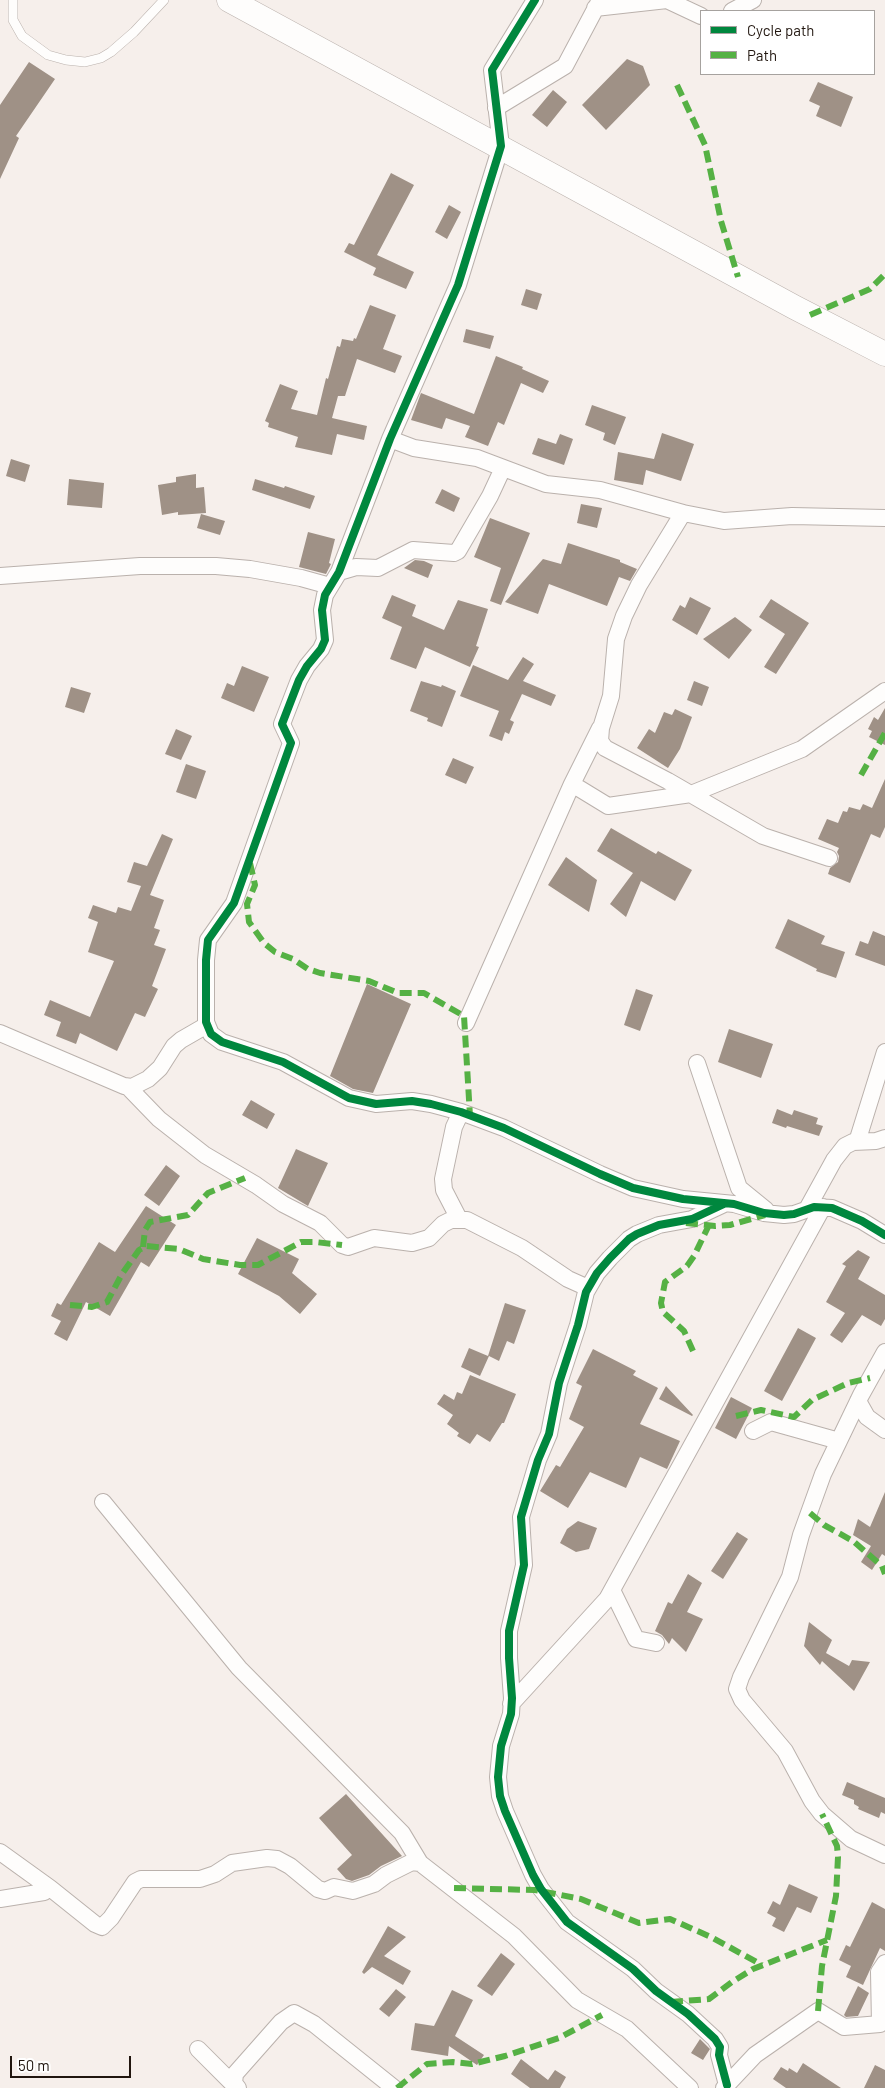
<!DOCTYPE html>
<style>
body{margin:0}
#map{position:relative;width:885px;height:2088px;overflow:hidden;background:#f6efeb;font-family:Barlow,sans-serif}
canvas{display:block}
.legend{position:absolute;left:700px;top:10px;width:175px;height:65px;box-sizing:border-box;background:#fff;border:1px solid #a6a29f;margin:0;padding:6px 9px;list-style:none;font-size:15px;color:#21160f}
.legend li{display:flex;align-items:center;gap:10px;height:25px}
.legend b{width:25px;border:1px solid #a6a29f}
.scale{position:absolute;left:10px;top:2056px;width:121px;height:22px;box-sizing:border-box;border:2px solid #21160f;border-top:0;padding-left:6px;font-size:15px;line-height:18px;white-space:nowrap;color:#21160f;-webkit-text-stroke:4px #fff;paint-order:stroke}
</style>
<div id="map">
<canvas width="885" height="2088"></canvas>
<ul class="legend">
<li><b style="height:6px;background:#00873e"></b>Cycle path</li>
<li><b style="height:6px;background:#55b144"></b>Path</li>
</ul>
<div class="scale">50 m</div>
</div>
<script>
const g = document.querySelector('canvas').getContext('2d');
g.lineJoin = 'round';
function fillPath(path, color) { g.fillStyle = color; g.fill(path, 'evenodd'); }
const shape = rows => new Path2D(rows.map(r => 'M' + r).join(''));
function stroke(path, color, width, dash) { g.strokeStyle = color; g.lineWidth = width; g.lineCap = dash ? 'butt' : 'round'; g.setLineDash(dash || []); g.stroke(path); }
fillPath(shape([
 [627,59,643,66,650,85,606,130,582,105],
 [29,62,55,79,16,136,19,138,0,179,0,105],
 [818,82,853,97,841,127,816,116,820,106,809,101],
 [553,90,567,102,547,127,532,115],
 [391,173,414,185,377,255,414,272,406,289,373,275,376,268,344,252,349,243,354,245],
 [449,205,461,212,447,239,435,232],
 [526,289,542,294,537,310,521,305],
 [370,305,396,315,383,349,402,356,395,373,357,359,345,396,338,396,332,418,367,426,364,440,337,434,332,455,295,447,298,437,268,427,269,423,265,421,280,384,298,391,291,409,317,415,326,378,328,379,337,346,340,347,342,339,353,341,354,338,356,339],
 [466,329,494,336,490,349,463,342],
 [496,356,523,367,522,369,549,381,543,393,521,383,504,425,498,422,488,446,465,437,470,426,446,418,442,429,411,420,421,393,474,414],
 [592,405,626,417,615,445,603,440,605,433,585,425],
 [662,433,694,444,681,481,646,470,643,485,614,480,618,452,654,459],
 [560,434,573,439,564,465,532,454,538,438,556,444],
 [11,459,30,465,25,482,6,476],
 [196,474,196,488,204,487,206,513,178,515,178,512,162,515,158,485,176,482,176,477],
 [69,479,104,483,102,508,67,505],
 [255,479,284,488,285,486,315,496,310,509,252,490],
 [442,489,460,498,454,512,435,503],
 [581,504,602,508,597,528,577,523],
 [201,514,225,521,220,535,197,528],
 [490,518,530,533,501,605,490,601,501,568,474,557],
 [308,532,335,539,329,563,331,564,326,574,299,567],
 [568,543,620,560,620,562,637,569,630,581,619,577,607,606,549,584,538,614,505,602,543,559,561,564],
 [415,560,424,561,433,565,428,578,404,568],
 [392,595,416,605,412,616,444,630,458,600,488,609,476,646,479,647,470,667,425,647,416,669,390,659,402,627,382,618],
 [690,597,711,608,697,635,672,620,680,605,685,608],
 [771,599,809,623,776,674,764,667,785,634,759,617],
 [735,617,752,630,729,659,703,639],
 [523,657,534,664,523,681,556,695,551,706,522,694,510,720,514,722,509,734,505,732,502,741,489,736,499,711,460,696,473,665,508,680],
 [242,666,269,677,254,712,221,698,227,683,234,686],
 [421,681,441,687,442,685,456,691,442,727,427,721,428,718,410,711],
 [694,681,709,687,702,706,687,700],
 [71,687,91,693,84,713,65,707],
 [885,708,885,745,869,737,872,731,868,729,874,717,878,720],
 [675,709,692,717,680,749,668,768,637,748,649,729,655,733,664,712,672,715],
 [176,729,192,736,181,760,165,754],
 [453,758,474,767,466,784,445,775],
 [186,764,206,771,196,799,176,792],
 [885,779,885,827,880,838,871,834,850,883,828,874,830,868,838,862,839,856,837,852,839,848,818,839,827,819,838,823,843,811,847,812,849,807,860,810,863,804,872,808],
 [611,828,656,854,658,851,692,870,675,901,641,881,626,917,610,904,633,873,597,851],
 [162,834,173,839,150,895,164,900,154,928,160,930,154,945,166,949,152,986,158,989,145,1017,135,1013,117,1051,80,1033,76,1044,56,1036,61,1022,44,1015,50,1000,90,1017,114,961,88,952,98,922,88,918,93,905,116,913,118,907,131,911,141,886,127,882,134,862,147,866],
 [566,857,597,880,589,912,548,885],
 [788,919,825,936,821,944,845,952,836,978,816,971,817,969,775,948],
 [873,931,885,936,885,966,855,955,860,941,868,944],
 [367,984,411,1004,373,1093,353,1089,330,1076],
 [636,989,653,995,640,1031,624,1025],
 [729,1029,773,1044,761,1078,718,1062],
 [251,1100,275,1114,267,1129,242,1115],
 [777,1109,792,1115,794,1110,818,1118,816,1124,823,1126,819,1136,787,1126,786,1128,772,1123],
 [296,1149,328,1163,308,1206,278,1188],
 [166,1165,180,1176,159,1206,144,1195],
 [146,1206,176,1225,149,1267,141,1262,110,1316,86,1302,67,1341,54,1334,61,1321,51,1316,57,1303,61,1305,99,1242,115,1252],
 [257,1238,299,1259,292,1273,317,1294,300,1314,279,1296,238,1274],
 [858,1250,870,1257,858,1279,885,1295,885,1319,881,1326,862,1315,842,1343,830,1335,845,1313,826,1302,846,1266,842,1264],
 [505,1303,526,1310,514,1344,507,1341,499,1361,489,1356,480,1376,461,1367,469,1348,488,1356],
 [798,1328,816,1338,782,1401,764,1391],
 [593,1349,636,1371,633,1375,658,1388,640,1424,680,1441,667,1469,640,1457,626,1488,590,1472,568,1508,540,1491,556,1465,560,1467,584,1427,569,1419,582,1386,576,1383],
 [470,1375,516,1394,504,1423,502,1423,490,1442,477,1434,470,1444,457,1436,459,1433,447,1424,453,1415,437,1404,444,1394,454,1400,457,1392,462,1394],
 [666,1386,693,1415,692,1416,659,1399],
 [731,1397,752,1408,736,1439,715,1428],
 [885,1492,885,1556,882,1554,872,1570,861,1562,871,1546,853,1535,858,1519,870,1527],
 [578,1521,597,1528,589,1549,576,1552,560,1543,567,1529],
 [737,1532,748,1539,723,1579,711,1571],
 [688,1574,702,1583,687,1612,703,1619,686,1652,672,1638,669,1644,662,1635,655,1631,668,1602,672,1604],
 [809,1622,832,1640,826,1653,849,1666,852,1660,870,1662,854,1691,822,1661,820,1665,804,1646],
 [847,1782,885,1798,885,1814,881,1812,879,1818,858,1809,859,1807,854,1804,854,1800,842,1795],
 [346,1794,402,1856,381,1866,369,1875,352,1881,346,1879,337,1869,352,1855,319,1818],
 [789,1884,818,1897,811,1913,797,1907,784,1932,772,1926,776,1918,767,1913,773,1901,780,1905],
 [872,1902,885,1909,885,1951,880,1948,863,1985,846,1977,851,1966,839,1960,846,1945,850,1947],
 [388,1926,406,1937,384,1956,411,1971,403,1985,372,1967,364,1974,362,1972],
 [501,1953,515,1964,492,1996,477,1986],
 [858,1986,869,1993,858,2016,846,2017,844,2015],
 [396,1989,406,1997,389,2017,379,2009],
 [452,1990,473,2000,455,2036,484,2055,477,2065,449,2046,448,2056,411,2050,415,2023,434,2026],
 [700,2039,710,2049,703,2060,691,2053],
 [521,2059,548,2080,555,2070,566,2077,560,2088,530,2088,511,2074],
 [803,2063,841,2088,786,2088,773,2079,781,2067,788,2071,789,2068,797,2073],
 [875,2065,885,2070,885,2088,864,2088]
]), '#9f9186');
const lane = shape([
 [13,0,13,20,22,36,48,55,66,60,85,62,101,58,111,52,134,32,164,0]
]);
const street = shape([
 [535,0,492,70,501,146,458,285,390,439,339,572,325,595,322,610,325,640,321,649,307,666,299,680,282,724,291,743,234,903,208,940,206,960,206,1022,211,1034,222,1042,283,1062,349,1098,376,1104,412,1101,431,1104,461,1112,504,1128,600,1174,633,1188,683,1199,734,1204,764,1213,784,1215,794,1214,814,1207,832,1208,862,1221,885,1235],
 [595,8,667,0,701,16],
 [732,11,753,0],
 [496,108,565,66,600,0],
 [390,439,414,448,477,458,546,484,600,490,683,513,724,521,792,516,885,518],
 [683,513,639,585,624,616,616,639,611,696,601,728,600,741,605,748,668,781,763,836,829,858],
 [339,572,356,567,378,568,413,550,454,553,458,551,490,496,503,468],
 [0,576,140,566,216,566,250,569,301,578,330,586],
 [600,728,572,784,608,806,691,794,802,749,885,691],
 [466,1023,572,784],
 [0,1033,124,1086,132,1087,148,1079,160,1068,174,1046,181,1040,207,1025],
 [697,1063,739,1188,766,1210],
 [128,1087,159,1119,205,1155,256,1185,283,1204,320,1223,342,1245,348,1247,374,1238,412,1243,429,1238,443,1224,451,1220,467,1220,522,1248,568,1279,588,1288],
 [857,1142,885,1052],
 [724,1204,692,1219,659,1225,637,1234,629,1239,610,1258,597,1273,586,1292,578,1325,559,1383,549,1434,538,1460,521,1517,524,1565,509,1631,509,1658,512,1698,511,1714,501,1746,498,1777,500,1796,505,1811,533,1875,541,1889,567,1922,633,1969,656,1991,688,2014,715,2039,720,2047,719,2055,727,2085],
 [807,1209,834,1160,845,1146,853,1142,876,1141,885,1138],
 [459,1219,444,1190,443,1179,454,1127,461,1112],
 [885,1352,861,1395,823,1474,801,1535,790,1577,741,1677,737,1689,742,1700,785,1751,812,1801,822,1814,851,1839,885,1855],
 [858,1401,867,1417,885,1430],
 [753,1431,771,1422,839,1441],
 [103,1502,239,1668,402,1833,420,1863],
 [612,1590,636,1639,656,1643],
 [511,1704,607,1599,823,1207],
 [0,1852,50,1888,95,1924,102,1927,111,1918,135,1882,141,1879,200,1879,215,1874,232,1863,267,1858,277,1859,290,1866,318,1889,325,1891,334,1887,353,1891,374,1884,386,1875,412,1862,420,1863,514,1936,577,2000,627,2029,690,2088],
 [0,1899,44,1892],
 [198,2049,237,2088],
 [238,2088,234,2083,235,2074,281,2022,294,2013,314,2024,394,2088],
 [724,2088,755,2055,818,2011,844,2027,880,2024,879,1972,885,1963]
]);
const secondary = shape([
 [229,0,794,307,885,354]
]);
stroke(lane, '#bab1ac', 10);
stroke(street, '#bab1ac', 18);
stroke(secondary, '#bab1ac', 25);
stroke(lane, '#fefdfc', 9);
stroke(street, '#fefdfc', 16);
stroke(secondary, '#fefdfc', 24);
stroke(shape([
 [677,85,705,145,721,221,738,277],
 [810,315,870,289,885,274],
 [861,775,885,733],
 [250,863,255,885,247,904,249,922,264,943,275,952,293,959,308,969,320,973,369,981,398,993,424,993,464,1016,470,1116],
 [686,1223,715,1226,730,1225,765,1215],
 [143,1247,145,1230,150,1222,188,1215,208,1193,245,1178],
 [70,1305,92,1307,107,1302,122,1274,139,1250,146,1246,179,1249,203,1259,240,1265,258,1265,301,1242,315,1242,342,1245],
 [693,1351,684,1331,663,1312,661,1303,665,1282,687,1266,694,1256,709,1225],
 [736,1416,761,1410,794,1417,812,1400,848,1383,870,1378],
 [810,1513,824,1525,853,1541,882,1566,885,1574],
 [454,1888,535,1890,581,1899,639,1923,670,1919,711,1937,762,1965],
 [671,2002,709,1999,732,1982,753,1969,827,1940],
 [818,2011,822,1966,836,1896,838,1857,837,1846,822,1814],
 [397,2088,427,2064,453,2062,472,2064,505,2056,559,2038,602,2015]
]), '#55b144', 6, [12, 6]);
stroke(shape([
 [535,0,492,70,501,146,458,285,390,439,339,572,325,595,322,610,325,640,321,649,307,666,299,680,282,724,291,743,234,903,208,940,206,960,206,1022,211,1034,222,1042,283,1062,349,1098,376,1104,412,1101,431,1104,461,1112,504,1128,600,1174,633,1188,683,1199,734,1204,764,1213,784,1215,794,1214,814,1207,832,1208,862,1221,885,1235],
 [724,1204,692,1219,659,1225,637,1234,629,1239,610,1258,597,1273,586,1292,578,1325,559,1383,549,1434,538,1460,521,1517,524,1565,509,1631,509,1658,512,1698,511,1714,501,1746,498,1777,500,1796,505,1811,533,1875,541,1889,567,1922,633,1969,656,1991,688,2014,715,2039,720,2047,719,2055,727,2085]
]), '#00873e', 8);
</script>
